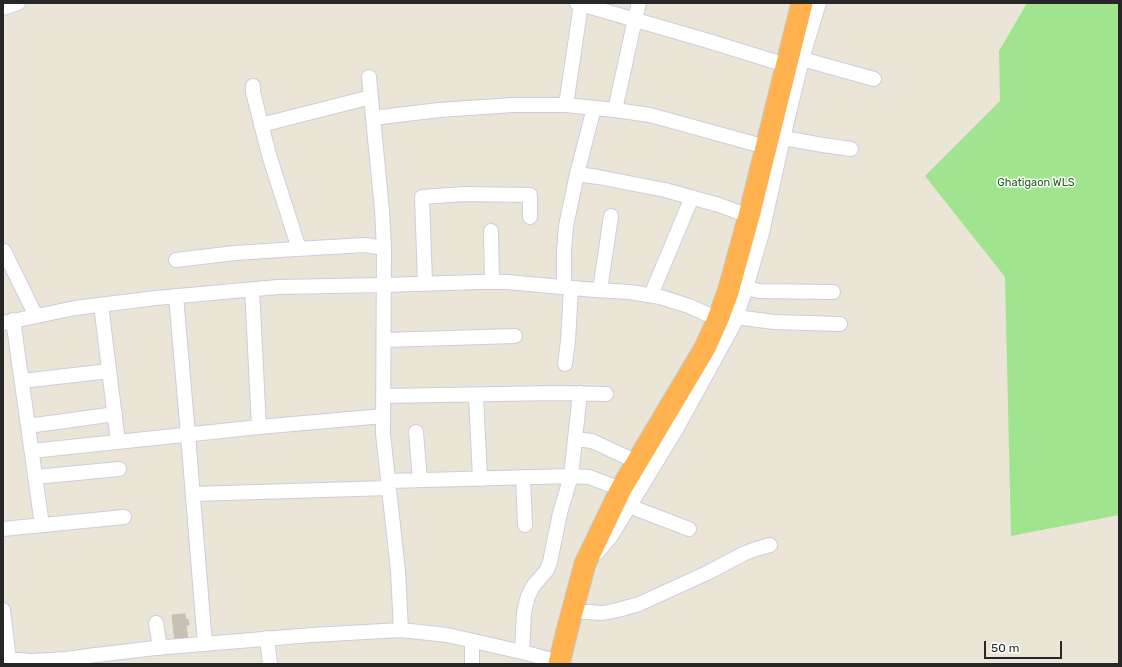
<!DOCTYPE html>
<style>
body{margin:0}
#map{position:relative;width:1122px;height:667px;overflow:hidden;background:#eae5d7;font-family:Rubik,sans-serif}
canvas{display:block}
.frame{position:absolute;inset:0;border:4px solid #272727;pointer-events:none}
.scale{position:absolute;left:984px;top:641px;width:78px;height:18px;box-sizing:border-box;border:2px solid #272727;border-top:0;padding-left:5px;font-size:12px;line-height:14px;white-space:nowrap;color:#272727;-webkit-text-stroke:3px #fff;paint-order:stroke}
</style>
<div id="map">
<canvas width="1122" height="667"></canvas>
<div class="frame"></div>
<div class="scale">50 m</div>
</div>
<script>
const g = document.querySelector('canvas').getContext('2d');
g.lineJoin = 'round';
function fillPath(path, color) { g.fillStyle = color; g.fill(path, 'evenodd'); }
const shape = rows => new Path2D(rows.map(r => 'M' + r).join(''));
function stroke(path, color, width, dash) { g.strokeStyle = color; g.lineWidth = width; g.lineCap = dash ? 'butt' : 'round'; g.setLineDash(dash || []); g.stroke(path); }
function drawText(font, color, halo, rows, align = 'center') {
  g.font = font + ' Rubik,sans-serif'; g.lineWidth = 3; g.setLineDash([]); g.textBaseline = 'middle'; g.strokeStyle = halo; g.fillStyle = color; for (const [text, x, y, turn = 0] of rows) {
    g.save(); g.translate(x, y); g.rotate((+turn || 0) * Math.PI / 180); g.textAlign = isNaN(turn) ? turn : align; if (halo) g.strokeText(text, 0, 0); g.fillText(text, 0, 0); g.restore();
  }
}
fillPath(shape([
 [1027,3,1119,3,1119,515,1011,536,1005,277,925,176,1000,101,999,51]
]), '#a1e490');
const building = shape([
 [185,614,186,620,188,619,189,625,186,625,188,641,175,643,172,615,185,614]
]);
fillPath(building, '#c5c1b7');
stroke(building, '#c5c1b1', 1);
const minor = shape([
 [577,3,705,40,786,65],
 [3,8,18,3],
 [802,59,874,79],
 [369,77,382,210,384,248,383,434,398,571,401,630],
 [253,86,253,92,269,155,299,249],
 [566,105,581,4],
 [615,110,635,19,639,3],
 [373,118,439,110,513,105,566,105,615,110,650,115,766,147],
 [261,125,371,97],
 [783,138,823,145,851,149],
 [577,174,598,177,665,190,719,205,749,216],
 [491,231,492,282],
 [4,251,36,316],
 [176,260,235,253,296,249,365,245,384,248],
 [425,283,422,197,464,194,530,195,530,217],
 [564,287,564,252,566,226,577,174,594,108],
 [746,288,759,291,833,292],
 [252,289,259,427],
 [600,290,611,216],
 [651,295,692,197],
 [176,296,188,435,205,644],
 [101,305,118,442],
 [736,317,774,322,840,324],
 [13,320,42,525],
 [3,323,75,308,156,298,278,287,384,285,480,282,507,282,595,290,630,292,660,297,689,306,718,319],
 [384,340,515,336],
 [565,364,568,341,571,288],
 [22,381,109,371],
 [476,395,480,479],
 [383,396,557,393,606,394],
 [28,426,115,414],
 [416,432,420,480],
 [575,439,592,441,637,462],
 [32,451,259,427,383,416],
 [35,477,119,469],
 [523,477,525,525],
 [388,481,571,476,589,477,621,489],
 [193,494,389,488],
 [629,506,689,529],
 [3,529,124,517],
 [597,553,611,536,677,428,733,326,746,288,762,233,783,138,802,59,819,3],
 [3,610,9,660],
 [572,611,603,613,618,610,639,604,707,573,745,553,756,549,770,545],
 [156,623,160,648],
 [267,638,270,664],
 [472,641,472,664],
 [522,652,524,612,528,596,534,585,547,570,550,562,560,513,571,476,580,393],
 [3,659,32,661,67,659,88,656,155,648,312,635,401,630,447,635,522,652,560,662]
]);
const highway = shape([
 [559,664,567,631,585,564,621,489,705,348,718,319,728,292,749,216,802,3]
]);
stroke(minor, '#cccde1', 16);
stroke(highway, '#c7c7c7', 23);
stroke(minor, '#fff', 14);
stroke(highway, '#ffb24d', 21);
drawText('11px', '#1b6516', '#fff', [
 ["Ghatigaon WLS",1036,183]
]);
</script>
